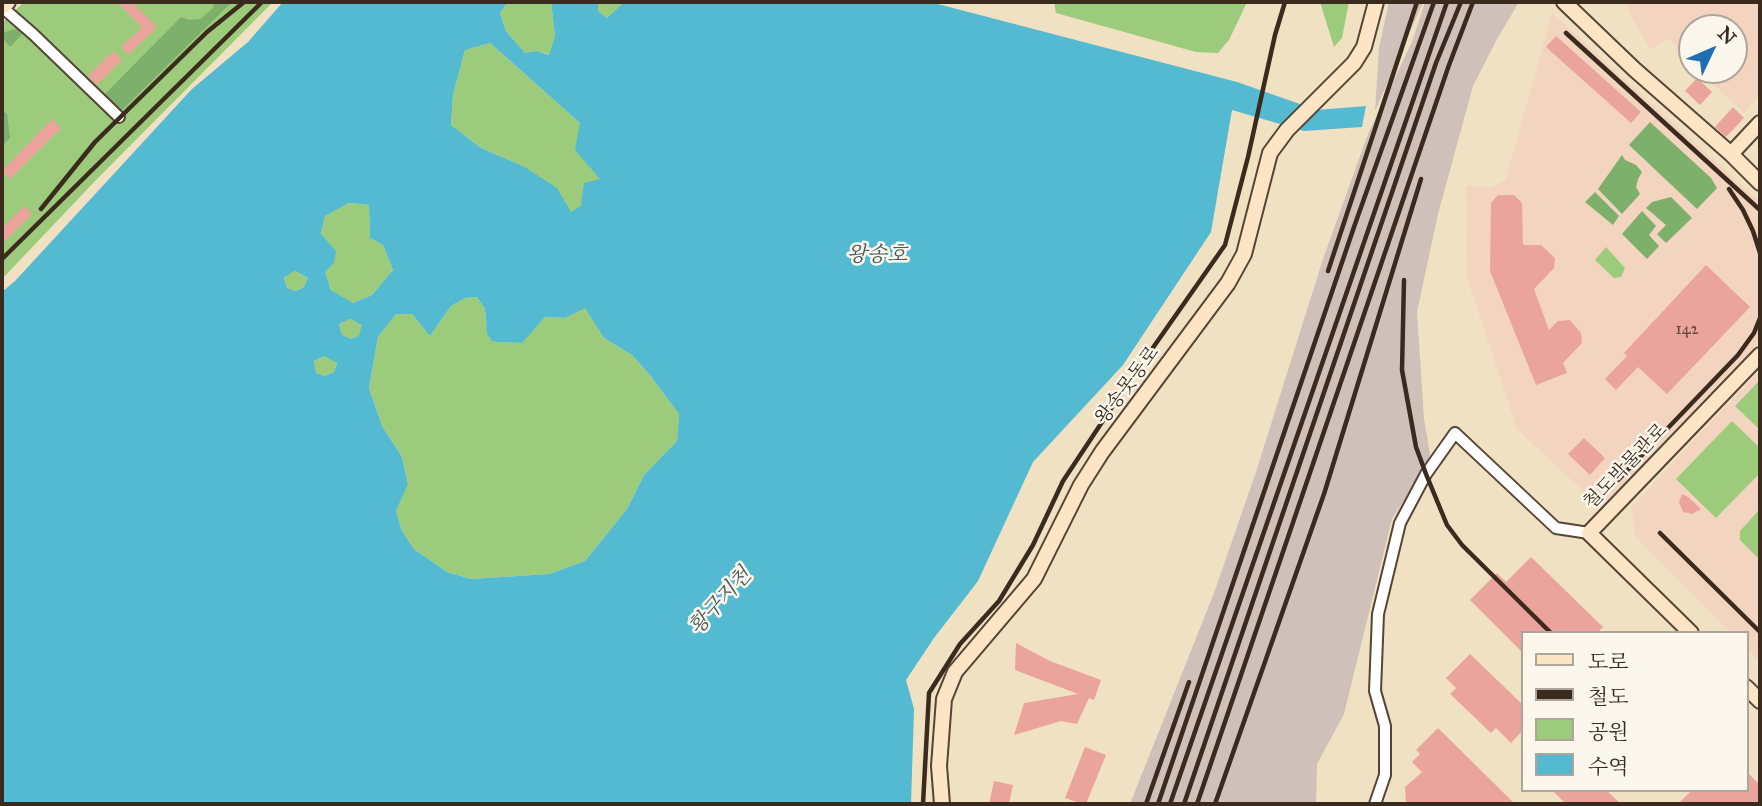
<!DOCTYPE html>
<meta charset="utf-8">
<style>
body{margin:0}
#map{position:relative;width:1762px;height:806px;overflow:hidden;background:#efe1c2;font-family:"IM FELL Great Primer","Noto Serif KR",serif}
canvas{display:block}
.frame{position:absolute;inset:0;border:4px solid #3b2a1e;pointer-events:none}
.legend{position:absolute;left:1521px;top:631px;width:228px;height:161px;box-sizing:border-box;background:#fbf7ec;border:2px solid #aea59a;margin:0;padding:9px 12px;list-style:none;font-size:21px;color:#3b2a1e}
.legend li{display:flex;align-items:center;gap:14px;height:35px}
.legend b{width:35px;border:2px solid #aea59a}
.north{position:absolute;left:1678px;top:14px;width:70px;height:70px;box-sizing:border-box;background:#fbf7ec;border:2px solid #aea59a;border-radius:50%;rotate:46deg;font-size:19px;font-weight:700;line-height:28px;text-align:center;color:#3b2a1e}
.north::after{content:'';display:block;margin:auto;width:24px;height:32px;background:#1f6fb2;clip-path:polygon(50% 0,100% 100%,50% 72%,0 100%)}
</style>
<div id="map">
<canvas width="1762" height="806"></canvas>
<div class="frame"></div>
<ul class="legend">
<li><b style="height:9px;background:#fce5c4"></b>도로</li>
<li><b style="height:9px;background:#3b2a1e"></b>철도</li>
<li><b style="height:19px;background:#9ccc7b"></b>공원</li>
<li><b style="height:19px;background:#54bad2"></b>수역</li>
</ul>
<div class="north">N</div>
</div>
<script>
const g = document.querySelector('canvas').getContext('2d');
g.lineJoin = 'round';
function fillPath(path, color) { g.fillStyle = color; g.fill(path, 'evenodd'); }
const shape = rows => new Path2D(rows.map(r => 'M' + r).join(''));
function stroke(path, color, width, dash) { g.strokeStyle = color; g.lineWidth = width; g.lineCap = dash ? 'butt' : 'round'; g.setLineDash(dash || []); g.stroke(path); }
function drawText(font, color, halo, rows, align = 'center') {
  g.font = font + ' "IM FELL Great Primer","Noto Serif KR",serif'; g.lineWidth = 5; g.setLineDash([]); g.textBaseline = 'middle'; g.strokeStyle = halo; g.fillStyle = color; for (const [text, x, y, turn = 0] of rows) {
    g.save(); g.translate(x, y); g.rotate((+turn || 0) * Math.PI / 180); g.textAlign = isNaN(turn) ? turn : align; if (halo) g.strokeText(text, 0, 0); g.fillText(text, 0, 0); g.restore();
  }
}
fillPath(shape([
 [1635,2,1760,2,1760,95,1744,113,1698,70,1734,70,1734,28,1692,28,1692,64,1668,38,1650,50,1626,6],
 [1552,13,1760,202,1760,342,1601,508,1517,429,1467,278,1466,185,1491,188,1506,179],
 [1760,370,1760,662,1746,648,1746,633,1731,633,1635,536,1632,507]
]), '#f3d4be');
fillPath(shape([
 [1389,2,1423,2,1375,111,1379,48],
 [1425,2,1519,2,1497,39,1473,86,1438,214,1417,312,1424,419,1430,454,1428,462,1392,519,1344,714,1317,764,1316,804,1130,804,1214,593,1256,472,1323,259,1368,134,1412,42]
]), '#cfc0ba');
fillPath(shape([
 [24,2,273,2,97,179,2,279,2,23],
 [508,2,551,2,555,36,550,55,537,51,525,53,506,31,500,13],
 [598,2,624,2,607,18,598,11],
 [1054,2,1247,2,1229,40,1218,53,1196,52,1056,13],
 [1320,2,1349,2,1342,38,1334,47],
 [490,43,580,123,601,180,581,207,571,212,523,166,481,148,451,125,453,95,465,50],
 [349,203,369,205,370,238,383,245,393,270,372,295,353,303,332,291,324,272,334,263,321,235,325,216],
 [1606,247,1625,268,1621,277,1614,278,1595,260],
 [295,271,308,278,304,287,296,291,287,288,284,276],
 [477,297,485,309,486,324,492,341,497,342,521,343,545,317,565,318,585,307,604,338,632,355,649,374,679,414,677,441,644,475,627,509,585,561,549,574,471,579,447,572,414,549,402,531,396,511,408,483,402,457,382,426,369,388,378,337,396,314,412,314,430,336,451,306,465,298],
 [350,319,363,325,359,335,351,339,342,336,339,324],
 [324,356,337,362,334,372,325,376,316,373,314,361],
 [1760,380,1760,430,1735,406],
 [1732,421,1760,448,1760,473,1716,518,1676,479],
 [1760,509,1760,560,1740,540,1740,531]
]), '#9ccc7b');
fillPath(shape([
 [214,2,232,2,119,113,103,96,181,17,189,20,200,19,213,8],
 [19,28,23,33,10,47,2,37,5,32],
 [2,110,7,114,10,138,2,146],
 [1650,122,1711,178,1717,188,1697,209,1629,145],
 [1622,155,1625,160,1636,165,1642,172,1638,179,1636,187,1640,194,1622,214,1598,189],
 [1595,192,1619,216,1613,225,1585,202],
 [1671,197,1692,218,1666,243,1657,234,1666,225,1646,208,1652,202],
 [1642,211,1656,226,1649,235,1659,246,1647,259,1622,234]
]), '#7db06b');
fillPath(shape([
 [283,2,508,2,500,13,506,31,525,53,537,51,549,55,555,36,551,2,598,2,598,11,607,18,624,2,930,2,1237,82,1317,110,1366,106,1362,127,1304,131,1232,110,1211,232,1123,365,1033,462,978,581,934,638,906,680,914,709,911,804,2,804,2,292,15,281,192,89,248,42],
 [490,43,580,123,575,150,600,179,584,183,581,206,571,212,557,188,523,166,481,148,451,125,453,95,465,50],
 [349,203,369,205,370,238,383,245,393,270,372,295,353,303,331,290,325,272,334,263,336,251,321,234,325,216],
 [295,271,308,278,304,287,296,291,287,288,284,277],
 [477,297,485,309,487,334,492,341,497,342,522,343,545,317,565,318,585,308,604,338,632,355,649,374,679,414,677,441,644,475,627,509,585,561,549,574,471,579,447,572,414,549,402,531,396,511,408,484,402,457,382,426,369,388,378,337,396,314,412,314,430,336,451,306,465,298],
 [350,319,362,325,359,335,351,339,342,335,339,324],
 [324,356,337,363,334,372,325,376,316,373,314,361]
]), '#54bad2');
fillPath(shape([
 [117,2,132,2,157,27,128,55,121,47,142,27],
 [1556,36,1641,112,1631,123,1546,47],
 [113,51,122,60,97,85,88,76],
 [1697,78,1712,92,1700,105,1685,91],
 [1733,107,1744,118,1726,137,1715,127],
 [52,119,61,128,10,179,2,171],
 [1498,195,1514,195,1522,203,1523,245,1541,245,1555,258,1554,268,1534,289,1549,330,1558,321,1570,320,1581,333,1582,343,1563,363,1567,373,1536,385,1490,271,1491,203],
 [24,206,32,214,2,244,2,228],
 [1706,265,1750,307,1667,394,1638,367,1616,390,1605,379,1627,356,1624,353],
 [1584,438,1605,458,1590,475,1568,454],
 [1682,494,1688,497,1701,509,1692,514,1683,512,1679,502],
 [1531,557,1603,627,1597,633,1522,633,1522,652,1470,600,1497,573,1506,582],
 [1016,643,1050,661,1101,680,1094,700,1089,698,1077,724,1061,721,1014,735,1024,703,1078,694,1015,670],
 [1470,654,1522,704,1522,731,1511,743,1496,728,1491,733,1450,694,1456,688,1446,678],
 [1438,728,1515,804,1406,804,1405,787,1422,772,1412,762,1420,754,1416,750],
 [1085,747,1106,755,1086,804,1082,804,1065,798],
 [1746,771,1760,785,1760,804,1678,804,1692,790,1746,790],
 [994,781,1013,785,1009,804,989,804],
 [1552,790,1606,790,1621,804,1566,804]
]), '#eba49b');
const street = shape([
 [2,7,33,34,119,117],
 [1375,804,1385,775,1385,726,1375,691,1378,614,1400,523,1426,474,1455,433,1556,528,1589,533]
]);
const secondary = shape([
 [1564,2,1634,69,1731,154,1760,183],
 [2,7,8,2],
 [1731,154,1760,123],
 [1691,633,1589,533,1760,355],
 [1746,687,1760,701],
 [942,804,939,766,944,699,955,672,1034,579,1081,485,1102,452,1228,283,1244,254,1270,153,1287,130,1354,63,1364,47,1376,2]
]);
stroke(street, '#564537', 14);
stroke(secondary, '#564537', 18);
stroke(street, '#fff', 10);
stroke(secondary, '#fce5c4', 14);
stroke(shape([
 [1566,33,1760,210],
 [1729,189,1743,210,1753,231,1760,253],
 [41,209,95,142,207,32,244,2],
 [2,259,262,2],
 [1328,271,1417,2],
 [1404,280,1402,370,1416,447,1426,474,1447,525,1462,545,1551,633],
 [1618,480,1738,355,1754,333,1760,318],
 [1660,533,1760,632],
 [923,804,929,693,960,644,999,601,1033,545,1063,481,1124,389,1225,245,1248,157,1275,35,1285,2],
 [1146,804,1189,682],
 [1158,804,1354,227,1434,2],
 [1170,804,1447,2],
 [1184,804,1436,63,1461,2],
 [1197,804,1449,65,1473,2],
 [1215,804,1324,494,1421,179]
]), '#3b2a1e', 4.5);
drawText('16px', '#67483d', null, [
 ["142",1687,330]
]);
drawText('19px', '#3b2a1e', '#fbf7ec', [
 ["왕송못동로",1128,386,-53],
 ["철도박물관로",1626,467,-46]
]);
drawText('italic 21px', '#445c5d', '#fbf7ec', [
 ["왕송호",877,256],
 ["황구지천",721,602,-48]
]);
</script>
